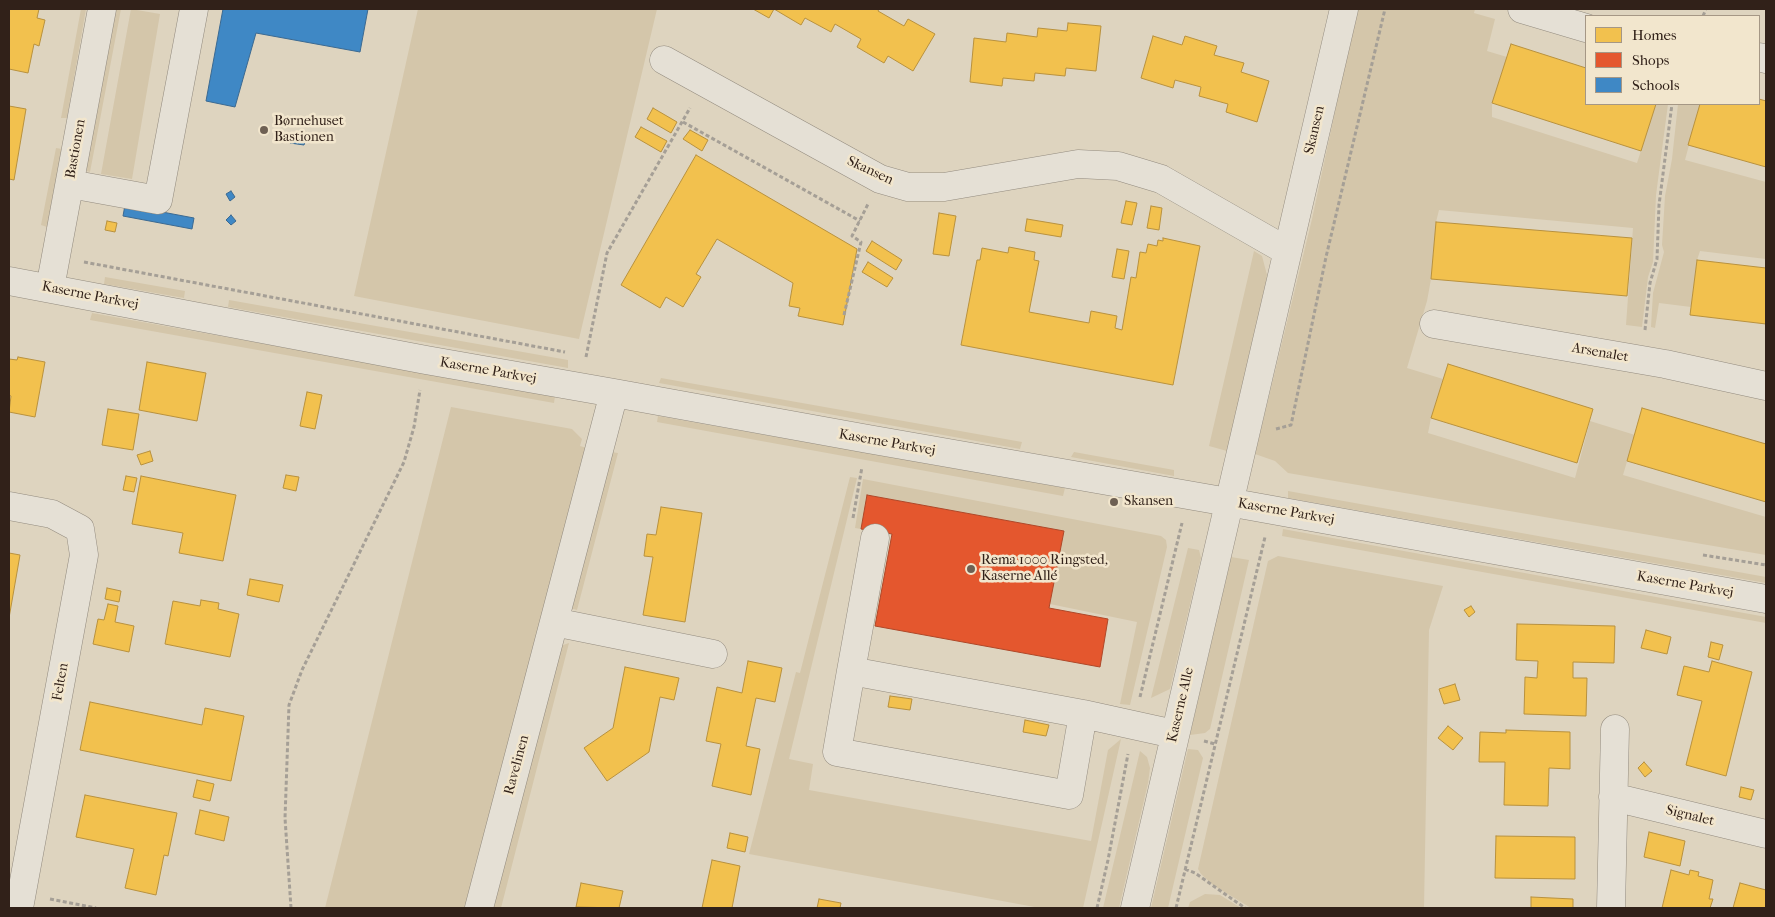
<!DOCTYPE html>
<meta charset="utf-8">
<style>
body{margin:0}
#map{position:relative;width:1775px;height:917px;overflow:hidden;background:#ded4bf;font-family:"IM FELL French Canon",serif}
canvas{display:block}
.frame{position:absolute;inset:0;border:10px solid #312119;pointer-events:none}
.legend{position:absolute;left:1585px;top:15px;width:175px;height:90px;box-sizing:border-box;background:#f2e6cd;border:1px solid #a59785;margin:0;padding:6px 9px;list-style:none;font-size:15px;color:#312119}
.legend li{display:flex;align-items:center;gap:10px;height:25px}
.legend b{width:25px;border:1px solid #a59785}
</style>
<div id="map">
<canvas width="1775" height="917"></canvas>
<div class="frame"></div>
<ul class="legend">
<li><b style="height:14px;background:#f2c14e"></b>Homes</li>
<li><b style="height:14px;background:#e4572e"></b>Shops</li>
<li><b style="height:14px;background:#3f88c5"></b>Schools</li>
</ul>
</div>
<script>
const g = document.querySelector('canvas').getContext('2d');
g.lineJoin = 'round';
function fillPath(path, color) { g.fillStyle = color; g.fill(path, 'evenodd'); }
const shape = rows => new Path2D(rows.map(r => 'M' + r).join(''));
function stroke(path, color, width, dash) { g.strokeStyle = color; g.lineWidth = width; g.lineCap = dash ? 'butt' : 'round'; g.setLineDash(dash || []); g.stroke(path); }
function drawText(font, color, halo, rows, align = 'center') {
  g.font = font + ' "IM FELL French Canon",serif'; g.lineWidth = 5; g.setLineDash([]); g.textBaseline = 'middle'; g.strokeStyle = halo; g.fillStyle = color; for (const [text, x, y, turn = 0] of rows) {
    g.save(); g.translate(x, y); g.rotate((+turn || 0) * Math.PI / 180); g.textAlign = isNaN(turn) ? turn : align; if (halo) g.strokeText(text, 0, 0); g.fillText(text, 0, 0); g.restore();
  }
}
fillPath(shape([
 [81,9,86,9,67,118,61,118],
 [113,9,121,9,90,172,87,171,85,163],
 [131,9,160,14,132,179,101,174],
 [418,9,657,9,579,339,354,296],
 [1357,9,1475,9,1474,13,1495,19,1487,51,1507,57,1492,103,1492,117,1637,163,1656,104,1668,104,1656,195,1653,262,1648,277,1642,327,1626,325,1633,228,1439,210,1436,222,1431,279,1427,301,1407,368,1443,379,1431,418,1428,433,1575,478,1590,421,1635,435,1623,475,1766,517,1766,555,1288,473,1275,461,1255,454,1312,219],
 [1678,104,1700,104,1685,160,1766,182,1766,259,1700,251,1697,260,1691,307,1659,303,1655,328,1651,327,1653,293,1664,252,1662,245,1665,196,1672,159],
 [56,148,62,149,47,227,41,225],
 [1254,251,1262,256,1267,275,1266,287,1227,451,1209,446],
 [105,277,185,291,184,298,104,284],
 [229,300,568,360,568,368,228,307],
 [92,313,555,396,554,403,90,320],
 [661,378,1022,442,1020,449,659,383],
 [451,407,572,429,582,439,580,446,587,448,466,908,325,908],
 [658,416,1065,488,1063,496,657,422],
 [611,452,618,453,577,610,570,608],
 [1074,452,1174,470,1174,476,1071,457],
 [850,477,857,478,789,759,813,764,809,790,1091,841,1108,750,1121,739,1083,908,1040,908,749,854,796,672,800,673],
 [863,479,1161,536,1166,540,1167,547,1130,705,1120,704,1137,622,1050,604,1063,531,868,495,861,529,855,528],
 [1288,491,1766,577,1766,583,1288,498],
 [1283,529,1766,617,1766,623,1282,536],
 [1188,548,1199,550,1201,558,1170,689,1151,698],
 [1278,556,1443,586,1429,630,1424,908,1251,908,1213,885,1201,874,1198,869,1268,561],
 [1231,557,1249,560,1210,729,1205,733,1190,735],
 [569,643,501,908,491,908,560,646],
 [1188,749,1198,750,1203,758,1168,908,1151,908],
 [1140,751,1147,757,1150,768,1148,783,1119,908,1103,908],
 [1205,894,1220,895,1241,908,1188,908,1190,902]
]), '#d4c6aa');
const homes = shape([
 [9,9,39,9,37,18,45,20,39,46,34,44,28,73,9,69,9,9],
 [753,9,879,9,878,11,904,26,908,19,935,34,913,71,888,56,884,63,857,47,861,39,835,24,831,32,805,18,801,25,774,9,769,18,753,9],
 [1068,23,1101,26,1096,71,1066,68,1065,76,1035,73,1034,81,1003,78,1002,86,970,82,974,38,1006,42,1007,33,1037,37,1038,28,1067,31,1068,23],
 [1153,36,1182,45,1185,36,1217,46,1214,55,1244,63,1241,72,1269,81,1257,122,1226,112,1228,104,1199,96,1201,87,1175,80,1173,88,1141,78,1153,36],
 [1511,44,1586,68,1586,104,1656,104,1641,151,1492,103,1511,44],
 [1759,99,1766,101,1766,167,1688,145,1700,104,1759,104,1759,99],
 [9,106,26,109,14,180,9,179,9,106],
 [653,108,677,122,671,133,647,119,653,108],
 [641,127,667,141,661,152,635,137,641,127],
 [690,130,708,140,702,151,683,139,690,130],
 [696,155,857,249,843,325,798,316,800,308,789,306,793,283,717,239,696,274,701,277,683,307,666,297,660,308,621,285,696,155],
 [1126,201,1137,203,1132,225,1121,223,1126,201],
 [1151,206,1162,208,1159,230,1147,228,1151,206],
 [939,213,956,216,949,256,933,254,939,213],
 [1027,219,1063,225,1061,237,1025,231,1027,219],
 [107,221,117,223,115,232,105,230,107,221],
 [1436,222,1632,238,1627,296,1431,279,1436,222],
 [1163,238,1200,246,1173,385,961,345,977,260,980,260,982,248,1008,253,1009,247,1035,252,1034,260,1039,261,1029,312,1089,323,1091,311,1117,316,1115,328,1122,330,1131,277,1136,278,1140,252,1146,253,1148,244,1157,246,1158,240,1163,241,1163,238],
 [872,241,902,260,896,270,866,251,872,241],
 [1117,249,1129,251,1124,279,1112,277,1117,249],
 [1697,260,1766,268,1766,324,1690,315,1697,260],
 [868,262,893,278,887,287,862,272,868,262],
 [18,357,45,362,35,417,9,412,11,396,9,395,9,359,17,360,18,357],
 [147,362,206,373,197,421,139,410,147,362],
 [1448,364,1593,409,1577,463,1431,418,1448,364],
 [307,392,322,395,315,429,300,426,307,392],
 [1642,408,1766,444,1766,502,1627,461,1642,408],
 [108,409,139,414,133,450,102,445,108,409],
 [150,451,153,461,141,465,137,455,150,451],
 [286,475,299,477,296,491,283,488,286,475],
 [126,476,137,478,134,492,123,490,126,476],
 [141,476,236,495,223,561,179,553,183,533,132,524,141,476],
 [661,507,702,513,685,622,643,615,653,557,644,556,647,534,656,535,661,507],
 [9,553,20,555,9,618,9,553],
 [250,579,283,585,279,602,247,595,250,579],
 [107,588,121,591,119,602,105,599,107,588],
 [201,600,219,603,218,609,239,614,230,657,165,644,173,601,200,606,201,600],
 [108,604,118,606,115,622,134,626,129,652,93,644,98,619,104,620,108,604],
 [1471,606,1475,612,1469,617,1464,610,1471,606],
 [1517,624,1615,626,1614,663,1573,662,1573,678,1587,678,1586,716,1524,714,1525,677,1537,678,1538,661,1516,660,1517,624],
 [1646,630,1671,637,1667,654,1641,648,1646,630],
 [1711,642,1723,645,1719,660,1708,657,1711,642],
 [748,661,782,668,775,702,756,698,746,746,760,749,751,795,712,786,721,744,706,741,717,687,742,693,748,661],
 [1712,661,1752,672,1726,776,1686,765,1702,701,1677,695,1684,666,1709,672,1712,661],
 [625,667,679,678,674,700,660,697,649,752,607,781,584,748,613,728,625,667],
 [1455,684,1460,700,1444,704,1439,689,1455,684],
 [890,696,912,699,910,710,888,707,890,696],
 [90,702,202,725,205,708,244,716,231,781,80,750,90,702],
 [1025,720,1049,725,1046,736,1023,732,1025,720],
 [1448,726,1463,738,1453,750,1438,738,1448,726],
 [1506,730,1570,732,1570,769,1549,768,1548,806,1504,805,1505,762,1479,762,1480,732,1506,733,1506,730],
 [1644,762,1652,771,1645,777,1638,768,1644,762],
 [197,780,214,784,210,801,193,797,197,780],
 [1741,787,1754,790,1751,800,1739,797,1741,787],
 [85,795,177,813,168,856,164,855,156,895,125,888,134,849,76,837,85,795],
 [200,810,229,817,224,841,195,834,200,810],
 [1649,832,1685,841,1680,866,1644,857,1649,832],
 [730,833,748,837,745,852,727,848,730,833],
 [1496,836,1575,837,1575,879,1495,878,1496,836],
 [712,860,740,866,732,908,702,908,712,860],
 [1671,870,1689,875,1690,870,1699,872,1698,876,1713,880,1709,899,1713,899,1710,908,1662,908,1671,870],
 [581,883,623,891,619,908,576,907,581,883],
 [1740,883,1766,890,1766,908,1733,908,1740,883],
 [1531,897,1573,899,1573,908,1531,908,1531,897],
 [819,899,841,903,840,908,817,908,819,899]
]);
fillPath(homes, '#f2c14e');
stroke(homes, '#b8913e', 1);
const shops = shape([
 [867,495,1064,531,1049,608,1108,619,1100,667,875,626,892,534,861,529,867,495]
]);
fillPath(shops, '#e4572e');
stroke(shops, '#ae4728', 1);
const schools = shape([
 [223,9,368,9,360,52,256,33,235,107,206,101,223,9],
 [291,136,306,139,304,145,290,143,291,136],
 [231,191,235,197,230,201,226,194,231,191],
 [125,205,194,218,192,229,123,216,125,205],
 [231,215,236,221,231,225,226,220,231,215]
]);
fillPath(schools, '#3f88c5');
stroke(schools, '#3b6991', 1);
const minor = shape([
 [1522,9,1586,28],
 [1759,57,1766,59],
 [664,60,880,179,908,187,944,187,1078,164,1118,166,1161,179,1287,251],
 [70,184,158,200,194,9],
 [9,281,426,360,614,393,868,439,1228,502,1766,599],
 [50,288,102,9],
 [1434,324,1665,364,1766,386],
 [9,506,52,514,80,529,84,555,19,908],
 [554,622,713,654],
 [851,671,875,538],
 [1083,714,1069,795,837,752,851,671,1083,714,1174,734],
 [1613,797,1766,834],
 [479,908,614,393],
 [1135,908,1344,9],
 [1611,908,1615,729]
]);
stroke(minor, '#938b7f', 29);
stroke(shape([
 [1703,16,1706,9],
 [683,122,860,221],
 [84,262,565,352],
 [844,315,861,242,852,236,868,204],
 [1645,330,1650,283,1657,259,1659,205,1672,104],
 [586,357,607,253,690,108],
 [1276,429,1291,425,1326,257,1385,9],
 [853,518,862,467],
 [1703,555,1766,565],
 [1140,697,1182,523],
 [1204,741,1215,744],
 [1185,869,1195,873,1245,908],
 [50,899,96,908],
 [291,908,285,818,289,705,302,670,404,462,414,427,420,390],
 [1097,908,1108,860,1128,754],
 [1176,908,1265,537]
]), '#a59f96', 3, [4, 2.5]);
stroke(minor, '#e5e0d5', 28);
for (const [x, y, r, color] of [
 [264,130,5,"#6e6053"],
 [1114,502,5,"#6e6053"],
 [971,569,5,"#6e6053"]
]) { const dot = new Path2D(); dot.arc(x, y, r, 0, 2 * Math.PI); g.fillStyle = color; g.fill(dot); stroke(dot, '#f2e6cd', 2); }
drawText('14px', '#312119', '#f2e6cd', [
 ["Børnehuset",274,122],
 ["Bastionen",274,138],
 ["Skansen",1124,502],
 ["Rema 1000 Ringsted,",981,561],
 ["Kaserne Allé",981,577]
], 'left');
drawText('14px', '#312119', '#f2e6cd', [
 ["Skansen",1315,130,-77],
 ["Bastionen",76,149,-80],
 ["Skansen",870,171,25],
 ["Kaserne Parkvej",90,296,11],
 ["Arsenalet",1600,353,10],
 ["Kaserne Parkvej",488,371,10],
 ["Kaserne Parkvej",887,443,10],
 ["Kaserne Parkvej",1286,512,10],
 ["Kaserne Parkvej",1685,585,10],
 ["Felten",61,682,-80],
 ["Kaserne Alle",1181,705,-77],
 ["Ravelinen",517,765,-75],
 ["Signalet",1690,816,14]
]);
</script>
